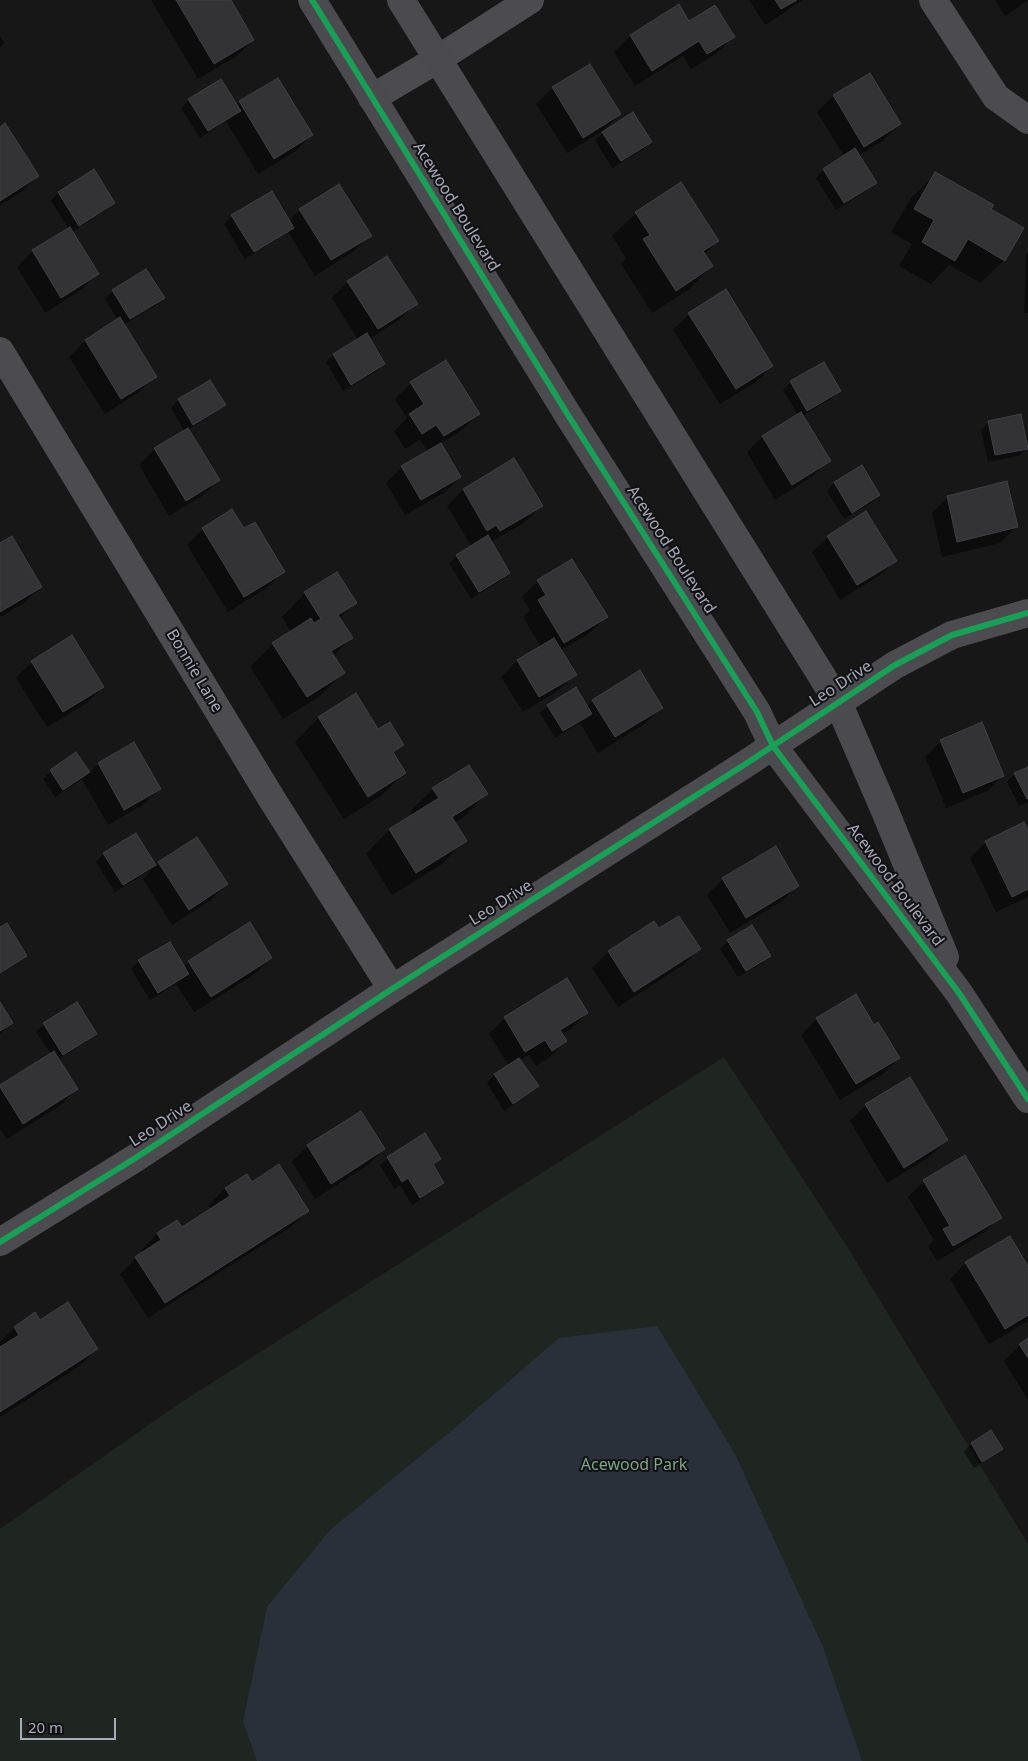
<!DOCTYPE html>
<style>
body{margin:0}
#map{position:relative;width:1028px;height:1761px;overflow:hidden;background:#171717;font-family:"Noto Sans",sans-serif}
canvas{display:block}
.scale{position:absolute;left:20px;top:1718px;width:96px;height:22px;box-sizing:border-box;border:2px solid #a7a9b9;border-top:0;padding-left:6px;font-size:15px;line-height:18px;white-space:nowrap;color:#a7a9b9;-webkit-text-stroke:4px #111113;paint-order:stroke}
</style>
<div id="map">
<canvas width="1028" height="1761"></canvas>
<div class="scale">20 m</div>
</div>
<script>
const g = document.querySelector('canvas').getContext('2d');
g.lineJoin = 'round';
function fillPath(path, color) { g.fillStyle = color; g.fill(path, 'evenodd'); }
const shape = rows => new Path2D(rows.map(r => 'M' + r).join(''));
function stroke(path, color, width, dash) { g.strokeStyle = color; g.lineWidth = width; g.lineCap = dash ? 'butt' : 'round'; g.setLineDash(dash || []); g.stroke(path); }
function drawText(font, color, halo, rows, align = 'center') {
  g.font = font + ' "Noto Sans",sans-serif'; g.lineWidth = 4; g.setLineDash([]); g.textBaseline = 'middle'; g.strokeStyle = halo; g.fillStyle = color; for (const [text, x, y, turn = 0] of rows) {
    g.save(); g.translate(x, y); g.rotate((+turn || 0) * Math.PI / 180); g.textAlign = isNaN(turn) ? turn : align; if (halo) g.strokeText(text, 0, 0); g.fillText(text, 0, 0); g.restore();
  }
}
fillPath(shape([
 [724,1057,851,1253,1028,1544,1028,1761,0,1761,0,1529,180,1403]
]), '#1f2621');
fillPath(shape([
 [657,1326,735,1454,823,1647,862,1761,257,1761,243,1722,267,1607,330,1530,456,1427,559,1338]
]), '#29303a');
fillPath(shape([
 [151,0,229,0,253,40,237,56,198,79],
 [749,0,803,0,765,25],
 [995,0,1028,0,1005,16],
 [679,6,689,22,733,37,717,53,691,69,683,56,635,86,614,52,630,36],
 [0,36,4,43,0,48],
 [589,65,620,114,604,130,567,153,536,104,552,88],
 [870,74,900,124,884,140,858,156,875,182,867,190,836,210,816,178,823,170,844,156,817,112,833,96],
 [189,100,236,106,240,102,312,135,296,151,258,174,226,121,200,138,181,108],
 [0,128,37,176,21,192,0,205],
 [603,133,651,142,643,149,612,168,595,140],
 [94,171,114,203,106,210,72,232,97,274,81,290,45,313,17,267,33,251,69,229,51,201,58,193],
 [936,174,990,210,1004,260,981,283,949,265,931,284,899,266,912,244,891,232,912,197],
 [300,210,370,235,354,251,315,276,288,232,245,259,224,224,232,216,288,221],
 [636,213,718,241,704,255,712,266,688,290,652,313,621,264,626,258,612,236],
 [1028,252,1028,313,1024,313,1026,254],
 [348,282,416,303,400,319,369,339,384,364,376,372,343,391,326,362,333,355,358,340,332,298],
 [113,291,163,298,155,306,123,325,155,376,139,392,105,414,69,357,85,341,118,320,105,299],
 [689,314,772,366,756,382,720,404,673,330],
 [210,381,224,405,216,412,188,430,218,480,202,496,169,516,139,465,155,449,184,431,171,408,178,400],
 [791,382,839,391,831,399,802,416,829,460,813,476,775,500,747,452,762,437,798,415,783,390],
 [411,383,478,414,462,430,440,444,460,477,444,493,405,515,386,483,402,467,428,452,420,440,405,449,394,431,407,418,395,399],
 [989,422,1027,448,1019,456,988,462,981,430],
 [514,460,541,506,525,522,491,542,509,573,501,580,471,599,449,563,457,556,472,547,447,506,463,490],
 [834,483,879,495,871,503,844,519,827,491],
 [948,497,1016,527,1000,543,942,557,932,513],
 [203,529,244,530,283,572,267,588,228,612,187,545],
 [828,537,895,561,879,576,840,600,812,552],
 [0,545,40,587,24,603,0,617],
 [538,581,606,617,590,633,561,650,575,674,559,690,523,712,501,677,517,661,541,647,523,617,530,610,522,597],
 [305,593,355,603,339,619,351,638,333,656,343,673,320,696,283,719,250,667,273,644,291,632,282,617],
 [32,662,103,687,87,703,47,727,16,678],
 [356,695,378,730,403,745,393,754,404,773,381,796,344,819,295,742,318,718],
 [593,701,662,707,646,723,598,753,580,723,555,738,540,713,548,706,586,707],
 [941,741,1003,775,987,791,946,808,925,757],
 [134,744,159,789,143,805,108,825,82,779,55,797,43,779,51,771,76,754,89,773,98,764],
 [1028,768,1028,802,1019,806,1007,782,1015,774],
 [433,789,486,794,463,818,454,823,465,840,442,864,392,895,366,854,389,830,412,816,410,812],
 [1028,833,1028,897,996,912,970,858,986,842],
 [135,834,156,867,197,838,226,884,211,900,172,925,143,879,151,870,115,892,96,862,103,854],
 [723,879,798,885,782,901,730,933,707,895],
 [654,923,659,930,699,949,683,965,618,1007,592,968,608,952],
 [249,924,271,958,255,974,194,1012,176,984,150,1000,131,969,139,961,184,967,189,962],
 [0,928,25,956,18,963,0,974],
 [728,941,769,955,762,963,738,977,720,949],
 [0,1004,11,1023,0,1035],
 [587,1013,571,1029,561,1035,565,1041,550,1057,536,1066,529,1055,520,1060,537,1086,529,1094,504,1111,487,1083,494,1075,509,1066,489,1034,505,1018],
 [817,1019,874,1026,899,1058,883,1074,840,1100,801,1035],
 [44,1024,95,1034,87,1041,58,1060,76,1089,61,1105,7,1139,0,1129,0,1086,51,1054,36,1032],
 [866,1105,946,1140,931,1156,887,1183,850,1121],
 [308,1146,384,1149,368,1165,315,1199,292,1162],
 [388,1158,439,1159,432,1165,443,1183,435,1190,412,1205,400,1185,394,1189,380,1165],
 [246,1176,251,1184,307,1211,291,1227,148,1318,120,1274,136,1258,144,1253,141,1250,157,1234,177,1221,182,1228,212,1209,209,1205,225,1189],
 [924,1181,1000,1217,984,1233,937,1261,928,1246,934,1240,908,1197],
 [966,1263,1028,1268,1028,1321,989,1344,950,1279],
 [35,1314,40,1322,97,1349,81,1365,0,1417,0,1342,14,1328],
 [1028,1340,1028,1400,1004,1361,1020,1345],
 [991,1432,1001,1449,993,1456,974,1468,964,1452,971,1444]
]), '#0007');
const building = shape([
 [176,0,231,0,254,40,214,64,176,0],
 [775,0,797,0,781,9,775,0],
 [679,4,689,21,715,5,735,37,707,54,699,41,652,71,630,35,679,4],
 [590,64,621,114,583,138,552,87,590,64],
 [870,73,901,124,864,147,833,95,870,73],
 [278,78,313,135,274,159,239,101,278,78],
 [221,79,241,111,208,131,188,99,221,79],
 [633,112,652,142,621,161,602,132,633,112],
 [5,123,39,176,0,201,0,127,5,123],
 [855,148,877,183,844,203,823,169,855,148],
 [94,169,115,203,79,226,58,192,94,169],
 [935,172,994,205,991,209,1024,228,1005,261,968,239,955,261,922,242,934,220,914,209,935,172],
 [681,182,719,241,703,251,713,266,676,291,643,239,650,235,635,212,681,182],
 [339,184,372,236,331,260,299,209,339,184],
 [272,191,294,228,254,252,231,215,272,191],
 [70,227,99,274,61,298,32,250,70,227],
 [387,256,418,304,378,329,347,281,387,256],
 [146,269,165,298,130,319,112,290,146,269],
 [726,289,773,366,736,389,688,313,726,289],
 [120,317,157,377,121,399,85,340,120,317],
 [367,333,385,364,351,385,333,354,367,333],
 [446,360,480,414,444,436,436,425,422,434,409,414,424,404,410,382,446,360],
 [824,362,841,391,807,411,790,381,824,362],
 [210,380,226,405,193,425,178,399,210,380],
 [801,412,831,461,792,485,762,436,801,412],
 [1021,414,1028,449,995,455,988,421,1021,414],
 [188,428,220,480,186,501,154,448,188,428],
 [441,443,461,477,421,500,401,466,441,443],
 [514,458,543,506,500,531,496,525,487,531,463,489,514,458],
 [862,465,880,495,852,513,834,482,862,465],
 [1007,481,1018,527,957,542,947,496,1007,481],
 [232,509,244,528,255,522,285,572,244,597,202,528,232,509],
 [866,511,897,561,857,585,827,536,866,511],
 [488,535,510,573,479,592,456,555,488,535],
 [12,536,42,587,0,612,0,543,12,536],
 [572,559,608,617,564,643,538,600,546,595,537,580,572,559],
 [337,572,357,603,338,615,353,638,331,651,345,673,307,697,272,643,311,618,314,623,321,619,304,592,337,572],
 [72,635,104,687,63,712,31,661,72,635],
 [554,638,577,675,539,697,517,660,554,638],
 [640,670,663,708,615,737,592,700,640,670],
 [576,687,592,714,563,731,547,705,576,687],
 [356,693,378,729,390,722,404,745,393,752,406,773,368,797,318,717,356,693],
 [982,722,1004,776,963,793,940,740,982,722],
 [134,742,161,789,124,810,98,763,134,742],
 [76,752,90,772,63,790,50,770,76,752],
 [469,765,488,794,452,817,467,841,416,873,389,829,439,798,432,788,469,765],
 [1028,767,1028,799,1027,799,1014,773,1028,767],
 [1024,822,1028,830,1028,889,1012,897,985,841,1024,822],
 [136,833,156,865,123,885,103,853,136,833],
 [197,837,228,884,189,910,158,862,197,837],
 [776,846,799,886,746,918,722,878,776,846],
 [679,916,701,949,634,992,608,951,654,921,659,928,679,916],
 [250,922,272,958,211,997,188,961,250,922],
 [7,923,27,956,0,973,0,927,7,923],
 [752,925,771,956,746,971,727,940,752,925],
 [170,942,189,974,158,993,138,960,170,942],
 [567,978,588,1013,560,1030,567,1041,552,1051,545,1040,525,1052,504,1017,567,978],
 [856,994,874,1025,878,1022,900,1058,856,1084,816,1018,856,994],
 [0,1002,13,1023,0,1031,0,1002],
 [77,1002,97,1034,63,1055,43,1023,77,1002],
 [54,1051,78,1089,23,1124,0,1087,0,1085,54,1051],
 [519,1058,539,1086,513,1104,494,1074,519,1058],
 [910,1077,948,1140,904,1168,865,1104,910,1077],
 [361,1111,385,1149,331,1184,307,1145,361,1111],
 [425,1133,441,1159,433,1164,444,1183,420,1198,408,1178,402,1182,387,1157,425,1133],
 [965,1155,1002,1218,953,1246,943,1229,950,1226,923,1180,965,1155],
 [279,1164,309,1211,165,1303,135,1257,161,1240,157,1233,177,1220,182,1227,230,1196,225,1188,247,1174,252,1182,279,1164],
 [1010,1236,1028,1266,1028,1315,1005,1329,965,1262,1010,1236],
 [68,1302,98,1349,0,1412,0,1347,19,1335,14,1327,35,1312,40,1320,68,1302],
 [1028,1338,1028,1358,1019,1344,1028,1338],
 [991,1430,1003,1449,982,1462,971,1443,991,1430]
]);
fillPath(building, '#333335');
stroke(building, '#403f43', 1);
stroke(shape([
 [933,0,996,97,1028,120],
 [372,98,438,59,530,0],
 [0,351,273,801,392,989],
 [0,1242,137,1157,392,989,747,763,895,665,952,635,1028,613]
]), '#4b4b50', 28);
stroke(shape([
 [312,0,568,415,757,712,773,746,959,993,1028,1099],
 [401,0,838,702,885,811,945,957]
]), '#4a4a4f', 28);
stroke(shape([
 [312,0,568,415,757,712,773,746,959,993,1028,1099],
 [0,1242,137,1157,392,989,747,763,895,665,952,635,1028,613]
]), '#1a9f57', 6);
drawText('16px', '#a7a9b9', '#111113', [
 ["Acewood Boulevard",456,207,58],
 ["Acewood Boulevard",671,550,57],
 ["Bonnie Lane",194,671,59],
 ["Leo Drive",841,684,-33],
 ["Acewood Boulevard",895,885,53],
 ["Leo Drive",501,903,-32],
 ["Leo Drive",161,1124,-33]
]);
drawText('16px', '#7da587', '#111113', [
 ["Acewood Park",634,1465]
]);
</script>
